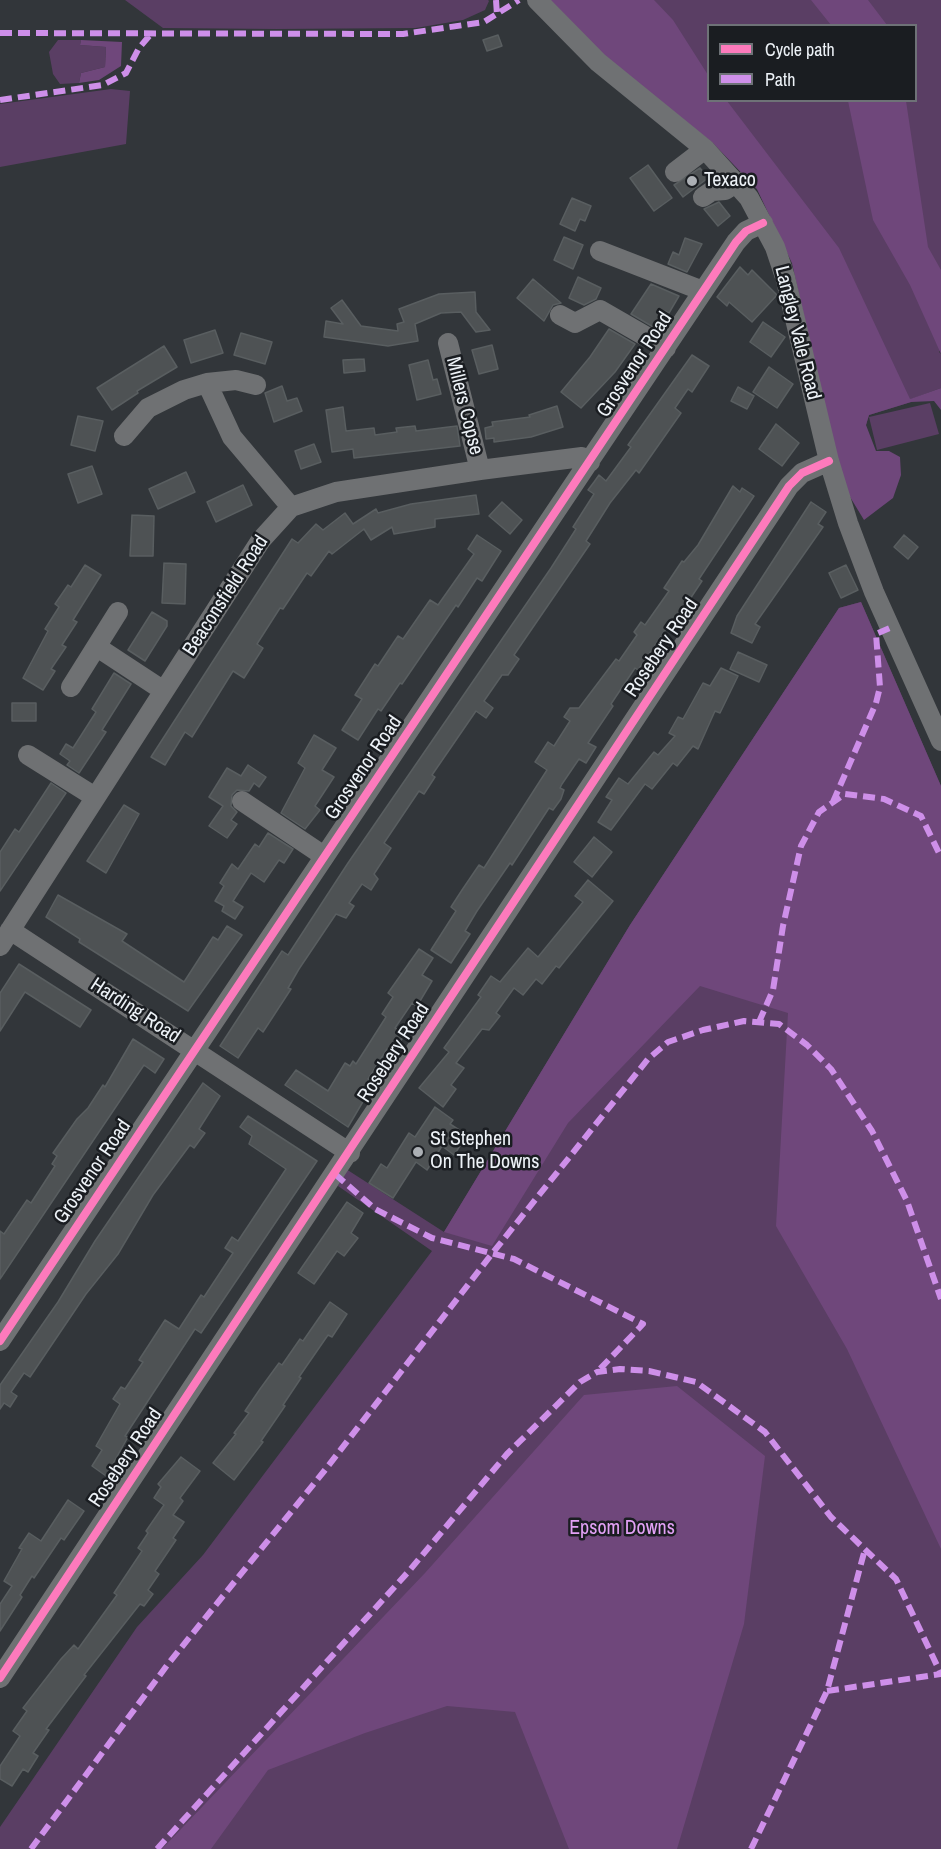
<!DOCTYPE html>
<style>
body{margin:0}
#map{position:relative;width:941px;height:1849px;overflow:hidden;background:#32363a;font-family:"Archivo Narrow",sans-serif}
canvas{display:block}
.legend{position:absolute;left:707px;top:24px;width:210px;height:78px;box-sizing:border-box;background:#1a1d21;border:2px solid #6e7277;margin:0;padding:8px 10px;list-style:none;font-size:18px;color:#edf2f7}
.legend li{display:flex;align-items:center;gap:12px;height:30px}
.legend b{width:30px;border:2px solid #6e7277}
</style>
<div id="map">
<canvas width="941" height="1849"></canvas>
<ul class="legend">
<li><b style="height:8px;background:#fd7abc"></b>Cycle path</li>
<li><b style="height:8px;background:#ce8fe9"></b>Path</li>
</ul>
</div>
<script>
const g = document.querySelector('canvas').getContext('2d');
g.lineJoin = 'round';
function fillPath(path, color) { g.fillStyle = color; g.fill(path, 'evenodd'); }
const shape = rows => new Path2D(rows.map(r => 'M' + r).join(''));
function stroke(path, color, width, dash) { g.strokeStyle = color; g.lineWidth = width; g.lineCap = dash ? 'butt' : 'round'; g.setLineDash(dash || []); g.stroke(path); }
function drawText(font, color, halo, rows, align = 'center') {
  g.font = font + ' "Archivo Narrow",sans-serif'; g.lineWidth = 5; g.setLineDash([]); g.textBaseline = 'middle'; g.strokeStyle = halo; g.fillStyle = color; for (const [text, x, y, turn = 0] of rows) {
    g.save(); g.translate(x, y); g.rotate((+turn || 0) * Math.PI / 180); g.textAlign = isNaN(turn) ? turn : align; if (halo) g.strokeText(text, 0, 0); g.fillText(text, 0, 0); g.restore();
  }
}
fillPath(shape([
 [125,0,488,0,489,1,485,10,463,20,416,28,276,29,163,28],
 [548,0,941,0,941,349,939,352,941,354,941,388,911,399,911,402,869,415,866,425,813,350,792,263,757,189,713,143,616,68],
 [708,26,916,26,916,100,708,100],
 [58,40,81,40,80,45,106,47,105,67,81,73,79,83,60,84,53,74,49,52],
 [111,89,130,91,126,144,0,167,0,104],
 [930,403,939,434,877,450,869,417],
 [861,602,941,786,941,1849,0,1849,0,1827,137,1627,203,1555,432,1251,338,1186,346,1169,444,1232,630,925,839,608]
]), '#5a3e64');
fillPath(shape([
 [548,0,654,0,673,20,708,75,708,100,727,101,839,248,910,399,941,388,941,410,934,401,911,402,869,415,866,425,876,451,889,451,900,457,901,475,893,498,864,520,847,492,832,442,792,263,757,189,713,143,616,68],
 [811,0,868,0,887,25,831,25],
 [81,40,122,42,121,66,99,80,79,83,81,73,105,67,106,47,80,45],
 [848,101,906,101,928,247,941,270,941,354,910,285,873,220],
 [861,602,941,786,941,1549,847,1349,776,1226,788,1013,700,986,568,1123,492,1246,444,1232,630,925,839,608],
 [677,1386,765,1456,744,1624,677,1849,569,1849,515,1712,447,1706,365,1733,268,1770,211,1849,162,1849,425,1573,584,1395]
]), '#6f477b');
const building = shape([
 [498,35,502,46,487,51,483,40,498,35],
 [648,165,672,198,654,211,630,178,648,165],
 [700,168,708,178,683,197,674,185,700,168],
 [572,198,591,206,585,221,580,219,575,231,560,224,572,198],
 [719,202,730,216,718,226,704,209,719,202],
 [564,237,583,245,573,269,554,260,564,237],
 [685,238,702,244,687,272,668,264,673,252,679,255,685,238],
 [740,267,748,275,752,270,777,295,752,322,729,302,727,306,717,297,740,267],
 [578,277,601,288,596,299,584,305,569,298,578,277],
 [533,279,561,303,553,305,544,321,517,298,533,279],
 [651,284,679,296,669,313,665,311,655,328,631,314,651,284],
 [475,292,476,312,490,330,476,332,461,312,441,313,415,324,418,341,388,346,324,337,326,321,343,324,331,308,342,300,361,326,398,331,397,324,404,322,399,309,439,294,475,292],
 [763,322,785,337,771,357,750,342,763,322],
 [609,329,635,344,615,372,581,408,561,392,590,357,609,329],
 [215,330,223,353,191,363,184,340,215,330],
 [241,333,272,342,265,364,234,355,241,333],
 [492,345,498,369,479,374,472,350,492,345],
 [164,346,177,367,137,391,138,393,112,410,97,388,164,346],
 [692,355,709,366,692,392,688,389,675,408,681,413,639,473,636,470,610,503,586,541,590,544,514,655,519,659,508,675,502,675,484,701,493,708,486,718,476,711,432,775,435,777,424,794,419,791,384,843,391,848,374,874,378,879,371,890,362,884,349,903,354,906,346,918,336,914,299,969,288,988,291,989,263,1032,258,1028,238,1058,220,1046,282,951,288,955,348,863,551,568,576,529,573,527,594,494,588,490,594,482,599,475,606,481,631,447,628,445,692,355],
 [364,359,365,371,344,373,343,360,364,359],
 [428,360,433,380,437,379,441,394,417,400,409,365,428,360],
 [769,367,793,384,777,408,753,392,769,367],
 [282,386,287,401,297,398,302,411,274,422,265,393,282,386],
 [738,387,754,396,747,409,731,401,738,387],
 [557,406,563,427,531,437,494,442,494,438,486,439,485,428,493,426,492,422,530,417,529,415,557,406],
 [343,407,346,431,374,428,375,435,397,432,396,428,415,426,416,431,457,426,460,446,354,458,353,449,332,452,326,410,343,407],
 [78,416,103,421,95,451,71,445,78,416],
 [776,424,799,443,782,466,759,449,776,424],
 [314,444,321,462,301,469,295,451,314,444],
 [92,466,102,494,78,503,68,474,92,466],
 [186,472,195,492,158,509,149,489,186,472],
 [243,485,252,505,216,522,207,502,243,485],
 [733,486,740,492,742,488,754,496,699,579,702,581,690,599,677,617,675,616,638,670,635,668,611,704,613,706,588,743,596,747,586,763,579,759,562,784,560,788,564,790,561,799,553,810,549,808,512,865,510,863,477,911,465,931,470,934,451,963,431,950,456,911,451,907,462,890,479,865,484,868,547,770,535,762,548,742,554,746,570,721,564,717,570,708,579,708,616,659,619,661,637,635,634,632,641,622,645,625,669,591,664,588,682,561,684,562,698,545,733,486],
 [476,495,479,514,435,519,435,527,394,534,392,527,371,540,364,529,332,554,329,551,311,576,307,573,283,609,280,608,257,644,263,648,244,678,233,671,192,737,185,732,165,765,151,757,292,539,298,543,316,524,323,530,345,513,353,524,376,509,378,513,411,504,476,495],
 [502,502,522,520,510,534,489,516,502,502],
 [811,502,826,512,818,524,823,527,755,624,760,627,752,643,731,633,737,616,811,502],
 [132,515,154,516,153,556,130,556,132,515],
 [477,535,501,551,482,581,477,578,458,607,456,605,402,684,400,683,381,711,378,709,358,740,342,730,362,699,355,695,375,664,378,666,398,636,403,639,430,600,438,605,474,554,468,549,477,535],
 [904,535,918,547,908,559,894,547,904,535],
 [164,563,186,564,185,604,162,603,164,563],
 [85,565,101,575,73,620,77,622,62,645,66,647,51,669,55,671,43,690,23,678,48,631,45,629,59,607,55,604,68,585,71,587,85,565],
 [846,565,858,590,841,598,829,573,846,565],
 [152,612,167,621,167,626,145,661,128,650,152,612],
 [738,652,767,665,759,682,730,669,738,652],
 [721,668,738,676,720,713,715,711,698,749,693,746,677,766,673,763,652,789,645,784,611,830,598,822,612,800,606,797,619,778,628,784,654,752,658,755,675,736,669,733,678,717,683,719,703,683,710,686,721,668],
 [114,673,131,684,102,730,106,732,79,773,67,765,70,761,60,754,66,744,73,748,96,712,92,709,114,673],
 [12,703,36,703,36,721,12,721,12,703],
 [314,735,336,748,322,770,334,777,315,806,320,810,305,829,281,813,305,768,298,763,314,735],
 [248,765,266,777,259,787,254,783,249,791,237,790,232,795,231,806,237,812,231,820,237,824,227,838,209,826,223,806,209,797,227,768,241,776,248,765],
 [51,783,66,793,0,891,0,852,15,829,19,832,51,783],
 [124,805,139,814,106,873,87,861,124,805],
 [268,833,293,849,284,863,279,860,264,882,251,873,233,901,243,907,235,919,222,911,224,906,215,901,224,886,220,883,232,864,238,869,255,844,259,847,268,833],
 [594,837,612,852,592,877,574,862,594,837],
 [588,880,613,901,559,968,556,966,542,984,536,979,523,995,514,988,496,1013,500,1016,489,1030,482,1029,456,1063,464,1068,451,1085,456,1089,443,1107,419,1088,449,1052,444,1048,481,997,478,995,491,976,500,982,528,948,538,957,583,902,575,896,588,880],
 [58,895,127,934,122,941,184,982,213,937,218,940,227,926,242,935,188,1011,79,942,80,939,46,917,58,895],
 [419,949,433,958,422,975,432,981,417,1006,412,1003,395,1028,405,1034,393,1053,387,1049,368,1079,374,1083,348,1127,285,1085,296,1070,328,1091,345,1063,350,1066,353,1061,356,1064,386,1017,382,1014,393,997,388,993,419,949],
 [19,964,91,1010,80,1027,25,992,0,1031,0,993,19,964],
 [133,1039,164,1059,155,1073,144,1065,0,1279,0,1231,4,1234,27,1200,31,1203,55,1166,52,1164,57,1156,53,1153,77,1119,88,1108,103,1085,105,1087,133,1039],
 [203,1083,220,1096,199,1129,205,1133,194,1148,190,1145,153,1195,118,1254,86,1294,30,1377,24,1373,11,1392,17,1396,10,1407,4,1403,0,1409,0,1385,58,1302,95,1241,203,1083],
 [435,1107,453,1120,450,1124,467,1135,454,1155,442,1146,427,1170,416,1162,393,1198,369,1183,381,1164,387,1168,409,1133,415,1137,435,1107],
 [248,1116,317,1161,201,1333,195,1329,125,1436,128,1437,106,1476,92,1466,102,1450,96,1446,120,1404,113,1399,121,1387,125,1389,143,1362,139,1360,165,1320,179,1329,201,1295,204,1297,233,1253,225,1248,232,1237,238,1241,286,1169,249,1144,252,1136,240,1127,248,1116],
 [347,1202,363,1213,351,1233,358,1238,344,1256,337,1251,314,1284,298,1273,347,1202],
 [330,1302,347,1314,332,1337,328,1335,299,1377,301,1378,283,1405,285,1406,261,1441,263,1442,234,1480,213,1463,236,1434,234,1433,249,1413,245,1411,260,1389,279,1363,282,1365,300,1339,303,1341,330,1302],
 [181,1457,200,1471,180,1498,183,1501,173,1515,184,1522,173,1538,176,1540,155,1571,159,1574,148,1590,153,1594,144,1606,140,1604,84,1675,86,1676,46,1729,49,1730,33,1753,38,1756,28,1772,23,1769,12,1786,0,1779,0,1766,20,1736,13,1731,27,1711,23,1708,61,1659,74,1645,78,1649,117,1595,114,1593,142,1551,138,1548,148,1533,146,1531,164,1505,154,1498,161,1487,158,1484,181,1457],
 [68,1500,84,1511,64,1540,61,1538,34,1578,32,1576,20,1595,22,1597,0,1631,0,1604,12,1586,4,1581,22,1549,19,1548,29,1533,41,1541,68,1500]
]);
fillPath(building, '#4e5254');
stroke(building, '#595e60', 1.5);
stroke(shape([
 [537,0,598,62,705,149,749,198,775,247,785,277,829,461,848,523,874,592,941,741],
 [675,172,705,149],
 [703,197,712,191,725,190,738,182],
 [600,251,703,291],
 [560,315,575,323,600,310,666,348],
 [448,343,480,470],
 [207,383,236,380,256,385],
 [124,436,148,408,184,390,207,383,232,437,291,507],
 [97,647,164,691],
 [71,687,118,612],
 [28,755,95,797],
 [242,801,324,856],
 [10,930,350,1153],
 [0,946,261,540,291,507,336,492,480,470,582,457,590,462],
 [0,1341,736,242,746,231,763,223],
 [0,1678,789,486,802,473,829,461]
]), '#6f7173', 20);
stroke(shape([
 [496,0,497,15],
 [0,33,403,34,484,22,519,0],
 [0,100,103,85,126,73,139,48,150,35],
 [833,802,876,703,880,687,876,634,890,628],
 [759,1022,773,990,783,926,801,846,819,812,845,794,884,799,921,816,941,857],
 [335,1174,375,1209,432,1238,514,1259,643,1324,597,1372],
 [827,1691,941,1674],
 [31,1849,168,1664,325,1470,491,1255,648,1059,668,1042,703,1030,744,1021,779,1024,807,1045,831,1069,872,1131,907,1201,941,1299],
 [157,1849,409,1571,507,1454,580,1382,597,1372,620,1369,649,1371,696,1382,765,1432,831,1517,896,1579,941,1674],
 [751,1849,827,1691,865,1549]
]), '#ce8fe9', 6, [12, 6]);
stroke(shape([
 [0,1341,736,242,746,231,763,223],
 [0,1678,789,486,802,473,829,461]
]), '#fd7abc', 8);
for (const [x, y, r, color] of [
 [692,181,6,"#acb0b5"],
 [418,1152,6,"#acb0b5"]
]) { const dot = new Path2D(); dot.arc(x, y, r, 0, 2 * Math.PI); g.fillStyle = color; g.fill(dot); stroke(dot, '#1a1d21', 2); }
drawText('20px', '#edf2f7', '#1a1d21', [
 ["Texaco",704,181],
 ["St Stephen",430,1140],
 ["On The Downs",430,1163]
], 'left');
drawText('20px', '#edf2f7', '#1a1d21', [
 ["Langley Vale Road",797,333,76],
 ["Grosvenor Road",635,365,-57],
 ["Millers Copse",464,406,76],
 ["Beaconsfield Road",226,596,-57],
 ["Rosebery Road",662,648,-56],
 ["Grosvenor Road",364,768,-56],
 ["Harding Road",135,1011,33],
 ["Rosebery Road",394,1053,-57],
 ["Grosvenor Road",93,1172,-56],
 ["Rosebery Road",126,1458,-56]
]);
drawText('20px', '#e3a1f6', '#1a1d21', [
 ["Epsom Downs",622,1529]
]);
</script>
